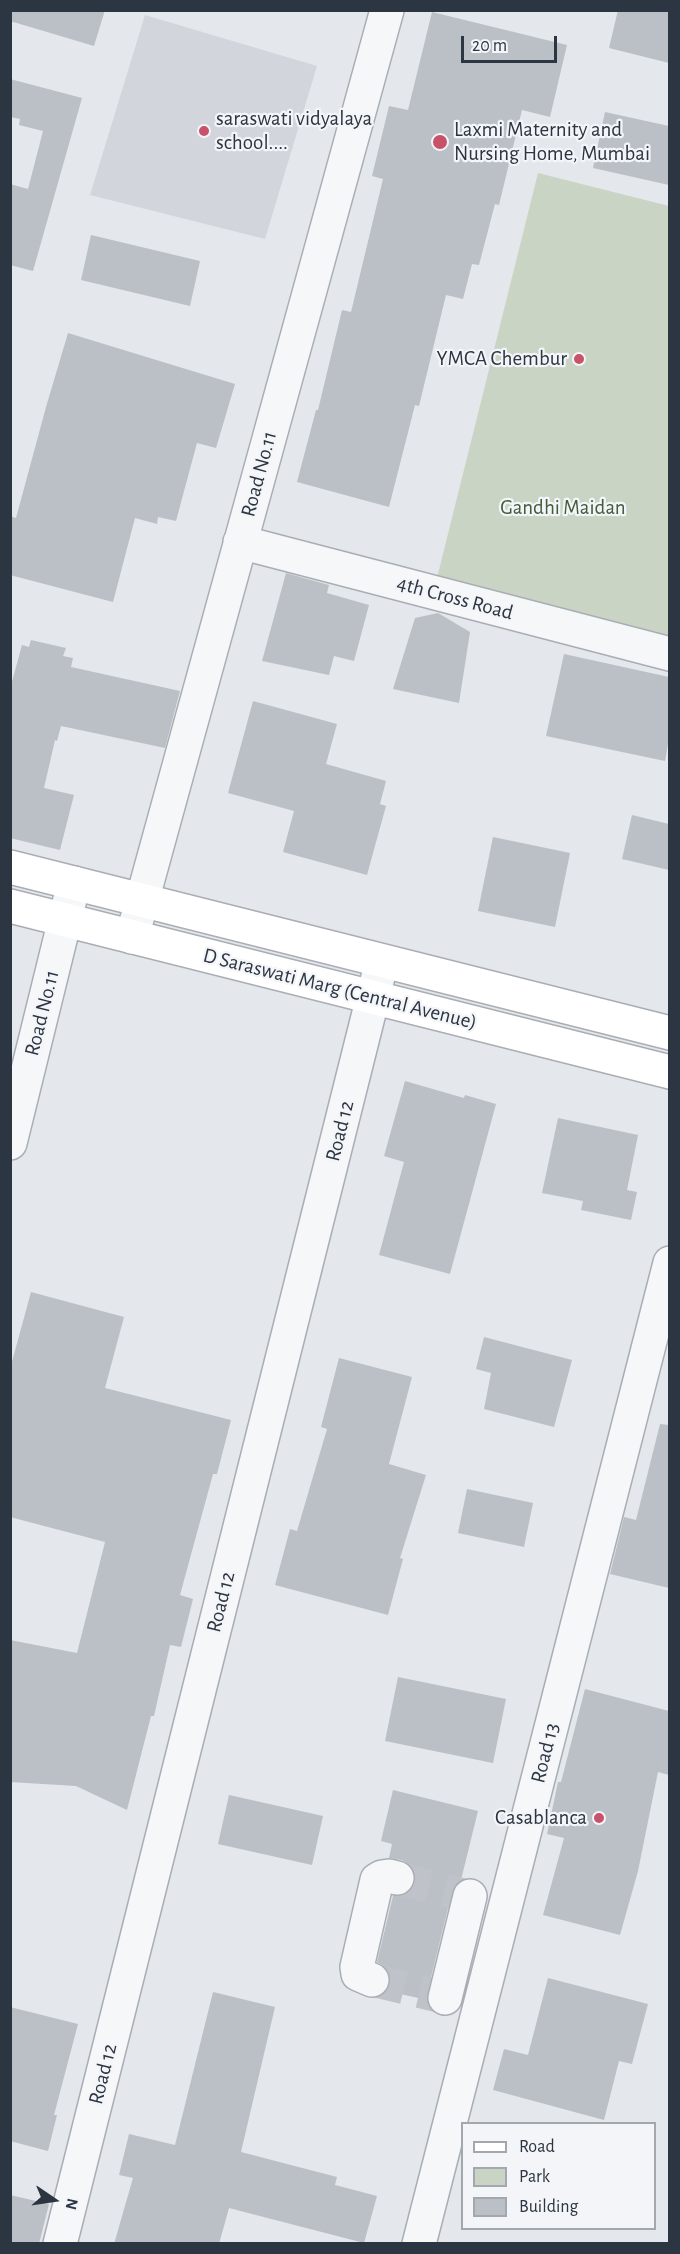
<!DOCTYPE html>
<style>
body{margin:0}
#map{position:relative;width:680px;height:2254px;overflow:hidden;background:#e4e7eb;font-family:"Alegreya Sans",sans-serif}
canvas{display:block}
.frame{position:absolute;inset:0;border:12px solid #2c3542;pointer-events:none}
.legend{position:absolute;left:461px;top:2122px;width:195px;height:108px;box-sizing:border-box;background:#f3f5f8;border:2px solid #a3a8af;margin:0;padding:8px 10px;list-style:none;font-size:18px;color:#2c3542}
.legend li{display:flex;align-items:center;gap:12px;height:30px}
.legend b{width:30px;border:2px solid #a3a8af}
.north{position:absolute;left:24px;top:2170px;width:60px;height:60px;-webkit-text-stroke:4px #f3f5f8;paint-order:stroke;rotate:103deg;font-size:16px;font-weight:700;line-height:24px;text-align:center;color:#2c3542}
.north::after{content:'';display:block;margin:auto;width:21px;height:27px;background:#2c3542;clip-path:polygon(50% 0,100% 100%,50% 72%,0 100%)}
.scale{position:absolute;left:461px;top:36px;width:96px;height:27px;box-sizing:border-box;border:3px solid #2c3542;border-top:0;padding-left:8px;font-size:18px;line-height:21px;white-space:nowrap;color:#2c3542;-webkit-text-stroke:4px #f3f5f8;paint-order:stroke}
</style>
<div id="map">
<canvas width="680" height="2254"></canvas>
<div class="frame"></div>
<ul class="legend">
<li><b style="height:8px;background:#fff"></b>Road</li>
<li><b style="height:16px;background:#cad4c5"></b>Park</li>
<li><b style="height:16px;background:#bbc0c7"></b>Building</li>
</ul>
<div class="north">N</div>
<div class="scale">20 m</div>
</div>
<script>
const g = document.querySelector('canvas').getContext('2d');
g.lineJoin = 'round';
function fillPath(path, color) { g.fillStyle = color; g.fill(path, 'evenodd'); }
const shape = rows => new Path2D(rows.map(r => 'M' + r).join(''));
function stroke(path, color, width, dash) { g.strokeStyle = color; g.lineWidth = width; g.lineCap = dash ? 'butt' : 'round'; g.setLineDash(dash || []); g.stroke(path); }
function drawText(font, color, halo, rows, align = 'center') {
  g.font = font + ' "Alegreya Sans",sans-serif'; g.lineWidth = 4.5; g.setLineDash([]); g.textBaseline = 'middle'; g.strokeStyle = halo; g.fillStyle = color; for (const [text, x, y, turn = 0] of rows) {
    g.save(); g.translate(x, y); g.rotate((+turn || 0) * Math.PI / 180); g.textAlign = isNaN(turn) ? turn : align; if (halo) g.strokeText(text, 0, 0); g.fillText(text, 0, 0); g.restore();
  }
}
fillPath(shape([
 [145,15,317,66,265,239,90,195]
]), '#d2d6dc');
fillPath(shape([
 [538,173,669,206,669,644,435,586]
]), '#cad4c5');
fillPath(shape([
 [10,10,105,10,94,46,10,21],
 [618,10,669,10,669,63,609,48],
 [432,12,567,45,550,117,522,110,499,205,495,204,479,265,472,264,463,299,446,295,419,406,415,405,389,507,297,482,316,410,318,410,342,310,351,312,383,179,372,176,389,106,408,110],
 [10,79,82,98,33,271,10,265,10,184,28,189,43,131,19,125,20,119,10,117],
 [605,112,669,126,669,185,593,168],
 [91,235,200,261,190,306,81,280],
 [68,333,235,384,216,448,197,443,176,521,158,517,157,524,135,518,113,602,10,575,10,516,16,518,46,407],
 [286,573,329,585,327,593,369,605,354,661,334,656,329,675,262,661],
 [438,613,470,632,459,703,393,689,415,618],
 [31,640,66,648,63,656,73,658,71,667,180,691,165,748,61,726,57,741,55,740,44,788,74,795,60,850,10,838,10,689,22,645,29,647],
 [564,654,669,677,669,738,665,761,546,736],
 [253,701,337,724,326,764,386,781,380,804,386,806,367,875,283,852,294,811,228,793],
 [632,815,669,824,669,870,622,859],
 [493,837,570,853,555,927,478,911],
 [405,1081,464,1098,465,1095,496,1104,450,1274,379,1255,404,1162,384,1156],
 [558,1118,638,1135,627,1190,637,1192,631,1220,581,1210,583,1201,542,1193],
 [31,1292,124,1317,105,1388,231,1420,217,1474,213,1474,180,1595,193,1599,181,1647,170,1645,154,1716,151,1716,127,1810,76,1786,10,1782,10,1640,77,1653,105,1542,10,1517,10,1369],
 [484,1337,572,1360,554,1427,484,1409,491,1373,476,1369],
 [339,1358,412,1377,389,1464,426,1475,400,1558,403,1559,388,1615,275,1585,290,1529,297,1531,327,1429,321,1427],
 [660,1424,669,1425,669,1588,610,1574,624,1517,636,1520],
 [467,1489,533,1503,524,1547,458,1533],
 [398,1677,506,1699,493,1763,385,1741],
 [585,1689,669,1711,669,1775,658,1772,638,1871,620,1935,543,1915,564,1838,547,1834,558,1782,561,1782],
 [393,1790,478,1811,461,1880,456,1884,452,1892,427,1994,427,2000,387,1991,390,1977,387,1968,377,1962,393,1896,402,1896,410,1891,415,1882,415,1872,410,1865,402,1860,389,1858,392,1844,381,1841],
 [229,1795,323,1816,312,1865,218,1844],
 [548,1978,648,2004,632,2064,619,2061,604,2120,493,2090,504,2049,528,2055],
 [213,1992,275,2007,241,2152,337,2177,335,2185,377,2196,364,2243,229,2208,219,2244,114,2244,133,2178,119,2175,129,2134,175,2145],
 [10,2007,78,2024,54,2115,57,2115,48,2151,10,2141],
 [10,2195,49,2204,39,2244,10,2244]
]), '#bbc0c7');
stroke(shape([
 [397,1878,463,1895],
 [372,1980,438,1996]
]), '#bfc3c9', 33, [33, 16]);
const minor = shape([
 [240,542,670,654],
 [132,937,387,10],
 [10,1143,74,883],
 [372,1980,358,1974,357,1967,377,1880,382,1877,389,1876,397,1878],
 [445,1998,470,1896],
 [60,2244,382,961],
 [419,2244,670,1263]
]);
const secondary = shape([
 [10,867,670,1033],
 [10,906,670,1072]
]);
stroke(minor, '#a9aeb5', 36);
stroke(secondary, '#a9aeb5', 36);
stroke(minor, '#f6f7f9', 33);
stroke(secondary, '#fff', 33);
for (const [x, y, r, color] of [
 [204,131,6,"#c75269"],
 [440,142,8,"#c75269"],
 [579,359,6,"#c75269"],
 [599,1818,6,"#c75269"]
]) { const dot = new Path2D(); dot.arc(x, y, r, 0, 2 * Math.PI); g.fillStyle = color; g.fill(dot); stroke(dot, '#f3f5f8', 2); }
drawText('21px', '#2c3542', '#f3f5f8', [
 ["saraswati vidyalaya",216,119],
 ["school....",216,143],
 ["Laxmi Maternity and",454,130],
 ["Nursing Home, Mumbai",454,154],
 ["YMCA Chembur",567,359,"right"],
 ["Casablanca",587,1818,"right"]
], 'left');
drawText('21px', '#2c3542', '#f3f5f8', [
 ["Road No.11",259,474,-75],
 ["4th Cross Road",455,598,15],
 ["D Saraswati Marg (Central Avenue)",340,989,14],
 ["Road No.11",42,1013,-76],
 ["Road 12",340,1131,-76],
 ["Road 12",221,1602,-76],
 ["Road 13",545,1753,-76],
 ["Road 12",103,2074,-76]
]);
drawText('21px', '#425d3a', '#f3f5f8', [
 ["Gandhi Maidan",563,508]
]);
</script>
